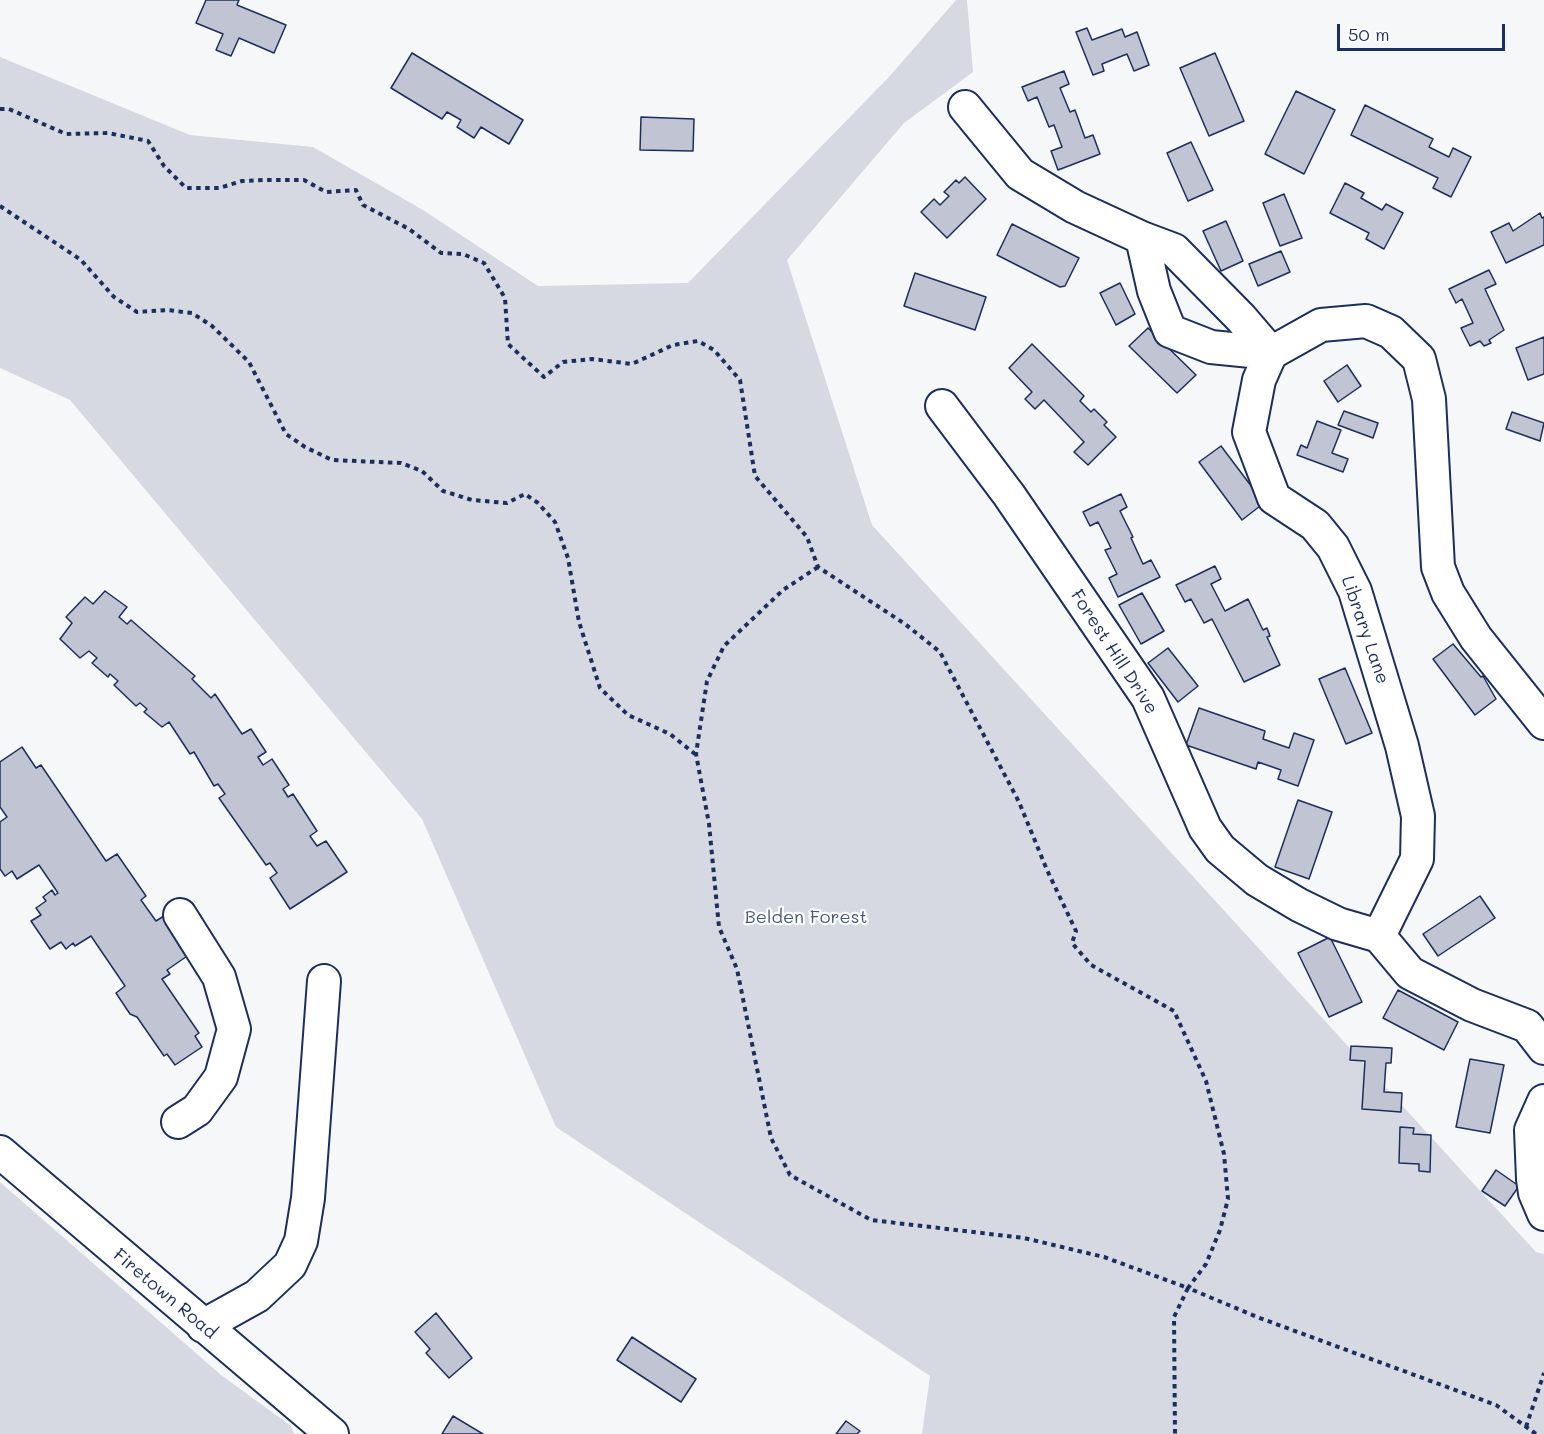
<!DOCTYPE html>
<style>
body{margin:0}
#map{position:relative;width:1544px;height:1434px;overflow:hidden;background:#f6f7f9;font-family:Mali,sans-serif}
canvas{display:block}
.scale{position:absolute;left:1337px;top:24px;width:168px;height:27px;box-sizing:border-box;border:3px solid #1b2f5e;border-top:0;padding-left:8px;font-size:18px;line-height:21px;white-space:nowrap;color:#1b2f5e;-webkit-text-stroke:4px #fff;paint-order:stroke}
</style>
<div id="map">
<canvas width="1544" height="1434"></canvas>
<div class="scale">50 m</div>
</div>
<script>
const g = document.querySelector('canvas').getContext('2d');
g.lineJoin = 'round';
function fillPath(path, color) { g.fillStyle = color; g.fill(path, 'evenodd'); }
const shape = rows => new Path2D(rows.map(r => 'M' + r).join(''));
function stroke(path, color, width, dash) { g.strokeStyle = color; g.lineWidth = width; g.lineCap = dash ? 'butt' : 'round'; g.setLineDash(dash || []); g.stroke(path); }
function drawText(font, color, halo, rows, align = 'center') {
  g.font = font + ' Mali,sans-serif'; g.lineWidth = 4.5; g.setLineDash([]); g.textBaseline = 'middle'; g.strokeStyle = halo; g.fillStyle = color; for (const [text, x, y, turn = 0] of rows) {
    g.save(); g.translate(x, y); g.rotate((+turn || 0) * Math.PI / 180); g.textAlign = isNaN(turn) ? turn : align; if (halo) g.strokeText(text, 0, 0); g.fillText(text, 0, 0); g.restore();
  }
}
fillPath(shape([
 [956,0,967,0,973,72,904,123,787,260,872,525,1536,1252,1544,1254,1544,1434,922,1434,930,1376,556,1127,422,819,70,400,0,368,0,57,190,135,313,147,423,210,538,286,688,283,888,78],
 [0,1182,221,1375,291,1426,294,1434,0,1434]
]), '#d6d9e2');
const building = shape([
 [206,0,239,0,237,5,286,25,274,53,239,38,231,56,216,50,223,34,196,23,206,0],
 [1087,28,1092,40,1122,29,1125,37,1137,32,1149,65,1134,71,1127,54,1102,64,1104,71,1093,75,1076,32,1087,28],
 [412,53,523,120,509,144,481,127,474,138,457,127,461,120,447,112,442,119,391,88,412,53],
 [1215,53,1244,121,1209,136,1180,68,1215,53],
 [1064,71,1069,84,1060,88,1070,112,1075,110,1085,138,1093,135,1100,154,1058,170,1051,151,1062,147,1054,125,1049,127,1037,97,1028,101,1022,87,1064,71],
 [1296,91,1335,110,1304,174,1265,154,1296,91],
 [1365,105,1433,139,1429,147,1449,157,1453,148,1471,157,1451,197,1433,188,1438,178,1351,135,1365,105],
 [641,117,694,119,693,151,640,150,641,117],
 [1191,142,1213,190,1188,201,1167,153,1191,142],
 [965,177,986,199,947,238,921,212,934,199,940,205,949,196,944,192,956,180,959,183,965,177],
 [1345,183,1364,193,1361,198,1382,210,1386,204,1403,213,1384,249,1366,239,1369,233,1330,213,1345,183],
 [1284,194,1302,238,1280,246,1263,203,1284,194],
 [1540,213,1542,218,1544,217,1544,245,1506,263,1491,232,1509,223,1513,231,1540,213],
 [1226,221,1243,261,1221,271,1203,231,1226,221],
 [1012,224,1079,258,1065,286,1060,287,997,255,1012,224],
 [1281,251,1290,272,1258,286,1249,264,1281,251],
 [1489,270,1496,284,1485,289,1504,330,1489,340,1491,343,1484,346,1480,341,1470,346,1461,328,1473,323,1462,299,1456,303,1449,289,1489,270],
 [915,273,986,297,975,330,904,306,915,273],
 [1120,283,1135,314,1116,325,1100,293,1120,283],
 [1148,328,1196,375,1177,393,1129,346,1148,328],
 [1544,337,1544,374,1528,380,1516,348,1544,337],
 [1032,344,1084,396,1080,401,1091,412,1094,409,1107,422,1104,425,1116,437,1088,465,1074,452,1084,442,1044,400,1035,409,1025,399,1032,392,1009,368,1032,344],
 [1347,365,1361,386,1338,402,1324,381,1347,365],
 [1344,411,1378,423,1373,438,1338,425,1344,411],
 [1512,412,1544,423,1540,441,1506,429,1512,412],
 [1317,421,1341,430,1332,453,1348,459,1343,472,1297,455,1301,445,1307,448,1317,421],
 [1221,446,1264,503,1242,520,1199,462,1221,446],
 [1121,494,1127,507,1120,511,1133,537,1131,538,1143,564,1151,560,1160,577,1118,597,1109,578,1117,574,1105,550,1111,548,1098,522,1090,526,1083,512,1121,494],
 [1215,566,1221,579,1211,584,1225,611,1248,599,1263,630,1267,628,1270,636,1267,637,1280,665,1244,682,1212,619,1204,623,1191,599,1185,602,1176,585,1215,566],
 [105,591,127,607,119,617,127,624,131,620,195,676,192,679,211,698,215,694,242,734,251,729,266,752,258,757,263,765,272,759,289,785,283,789,288,797,293,794,317,831,310,836,317,846,326,841,347,872,290,909,270,878,277,873,270,863,266,865,219,798,225,794,218,784,214,786,194,752,190,754,169,722,162,727,144,712,147,709,140,703,136,706,114,685,118,681,110,674,108,677,92,663,97,658,89,651,80,658,60,639,72,623,66,617,85,597,93,604,105,591],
 [1142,593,1164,631,1141,644,1119,605,1142,593],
 [1453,644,1481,677,1483,676,1496,699,1475,715,1433,659,1453,644],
 [1168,648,1198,686,1178,702,1148,663,1168,648],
 [1345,668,1372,733,1346,744,1319,679,1345,668],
 [1199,708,1265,731,1263,739,1289,748,1294,733,1314,740,1298,786,1278,779,1281,770,1258,762,1256,769,1186,745,1199,708],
 [22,747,36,768,41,765,106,861,117,854,146,896,141,900,156,921,167,914,193,952,167,970,170,974,162,979,199,1033,195,1036,202,1047,175,1065,167,1054,164,1056,137,1017,130,1014,116,993,125,986,91,936,75,946,73,943,66,949,61,942,50,949,31,921,41,915,36,908,46,901,43,897,52,890,55,895,58,893,39,865,17,879,12,871,5,876,0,869,0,822,7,817,0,807,0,762,22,747],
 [1298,800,1332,812,1309,879,1275,867,1298,800],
 [1480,896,1495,918,1438,956,1423,934,1480,896],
 [1330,937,1362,1002,1329,1017,1298,953,1330,937],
 [1398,990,1458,1022,1444,1050,1383,1018,1398,990],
 [1351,1046,1392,1048,1391,1063,1386,1063,1384,1092,1402,1093,1401,1112,1362,1109,1365,1061,1350,1060,1351,1046],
 [1470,1059,1504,1065,1490,1133,1456,1127,1470,1059],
 [1400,1127,1414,1128,1413,1134,1431,1135,1430,1172,1419,1171,1419,1164,1399,1163,1400,1127],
 [1496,1170,1519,1186,1505,1206,1482,1191,1496,1170],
 [436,1313,472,1358,449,1378,426,1353,430,1349,415,1332,436,1313],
 [632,1337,696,1379,681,1402,617,1360,632,1337],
 [453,1416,483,1434,442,1434,453,1416],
 [846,1421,860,1431,857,1434,836,1434,846,1421]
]);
fillPath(building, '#c0c4d3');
stroke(building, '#1b2f5e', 1.5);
const minor = shape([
 [965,107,1020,174,1075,207,1142,238,1174,250,1241,318,1271,353],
 [1142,238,1154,291,1170,331,1211,347,1271,353],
 [942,406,1009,495,1148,698,1205,828,1220,849,1257,880,1299,905,1338,924,1379,936],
 [1544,723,1476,638,1448,593,1438,567,1429,399,1419,359,1391,332,1366,321,1321,325,1271,353,1259,380,1249,432,1274,498,1315,525,1333,547,1355,591,1402,746,1418,816,1417,859,1379,936,1410,973,1472,1005,1527,1026,1544,1048],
 [1544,1101,1531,1130,1533,1179,1535,1193,1544,1214],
 [178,1122,197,1110,221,1077,234,1029,219,977,180,915],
 [0,1152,332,1434],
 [203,1326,257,1296,290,1265,301,1241,308,1198,324,981]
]);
stroke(minor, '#1b2f5e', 36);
stroke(shape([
 [0,109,9,109,66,134,108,133,148,141,164,166,186,188,219,188,242,181,265,180,304,180,326,192,356,190,363,205,409,229,441,253,463,254,484,263,505,298,508,344,544,377,563,362,592,359,632,364,673,345,698,341,714,350,740,380,755,476,807,537,818,567,905,624,940,652,1019,802,1047,870,1076,931,1072,943,1091,965,1174,1011,1206,1081,1224,1154,1228,1199,1220,1230,1206,1264,1188,1288,1257,1317,1496,1405,1536,1434],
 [0,206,81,260,114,297,137,312,167,310,192,313,212,326,249,362,286,434,305,447,332,460,401,463,422,471,443,491,472,500,507,503,525,494,538,503,555,522,568,558,579,622,600,688,628,715,670,734,695,754],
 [818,567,783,590,724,646,707,681,696,754,709,824,719,927,737,969,771,1138,790,1175,871,1220,1024,1238,1104,1257,1188,1288,1174,1317,1175,1434],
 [1526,1427,1544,1373]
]), '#1b2f5e', 4, [4.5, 4.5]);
stroke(minor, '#fff', 32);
drawText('18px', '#1b2f5e', '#fff', [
 ["Library Lane",1365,630,71],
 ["Forest Hill Drive",1114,652,57],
 ["Firetown Road",165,1294,40]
]);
drawText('18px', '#4a5a7f', '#fff', [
 ["Belden Forest",806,917]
]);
</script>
